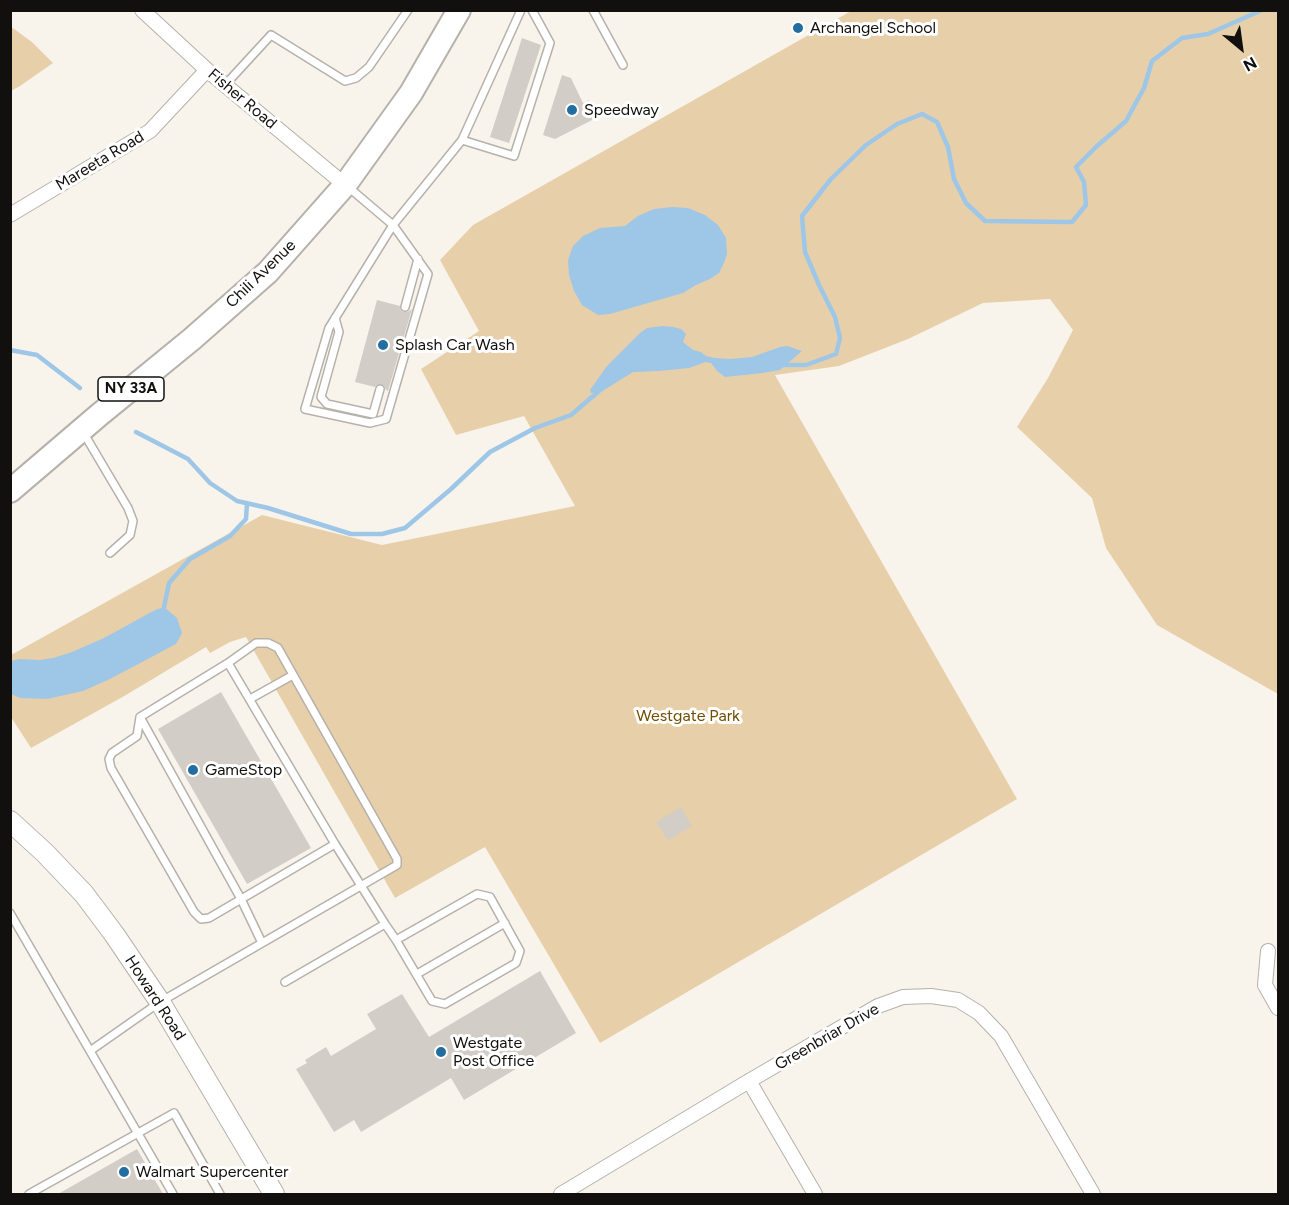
<!DOCTYPE html>
<style>
body{margin:0}
#map{position:relative;width:1289px;height:1205px;overflow:hidden;background:#f8f4ec;font-family:Figtree,sans-serif}
canvas{display:block}
.frame{position:absolute;inset:0;border:12px solid #12100e;pointer-events:none}
.north{position:absolute;left:1211px;top:18px;width:60px;height:60px;-webkit-text-stroke:4px #fff;paint-order:stroke;rotate:151deg;font-size:16px;font-weight:700;line-height:24px;text-align:center;color:#12100e}
.north::after{content:'';display:block;margin:auto;width:21px;height:27px;background:#12100e;clip-path:polygon(50% 0,100% 100%,50% 72%,0 100%)}
</style>
<div id="map">
<canvas width="1289" height="1205"></canvas>
<div class="frame"></div>
<div class="north">N</div>
</div>
<script>
const g = document.querySelector('canvas').getContext('2d');
g.lineJoin = 'round';
function fillPath(path, color) { g.fillStyle = color; g.fill(path, 'evenodd'); }
const shape = rows => new Path2D(rows.map(r => 'M' + r).join(''));
function stroke(path, color, width, dash) { g.strokeStyle = color; g.lineWidth = width; g.lineCap = dash ? 'butt' : 'round'; g.setLineDash(dash || []); g.stroke(path); }
function drawText(font, color, halo, rows, align = 'center') {
  g.font = font + ' Figtree,sans-serif'; g.lineWidth = 6; g.setLineDash([]); g.textBaseline = 'middle'; g.strokeStyle = halo; g.fillStyle = color; for (const [text, x, y, turn = 0] of rows) {
    g.save(); g.translate(x, y); g.rotate((+turn || 0) * Math.PI / 180); g.textAlign = isNaN(turn) ? turn : align; if (halo) g.strokeText(text, 0, 0); g.fillText(text, 0, 0); g.restore();
  }
}
fillPath(shape([
 [851,11,1278,11,1278,694,1157,625,1106,548,1092,498,1017,427,1048,378,1073,330,1050,299,983,303,908,339,839,366,775,375,1017,799,600,1043,485,847,395,898,246,637,230,642,210,653,206,647,126,695,31,748,11,717,11,655,262,515,382,545,575,506,524,416,456,435,421,369,479,331,440,260,473,225],
 [10,26,32,42,53,63,20,86,11,91]
]), '#e7d0a9');
fillPath(shape([
 [672,207,688,208,705,215,718,225,726,238,727,254,724,263,719,273,710,279,696,285,683,293,610,314,598,315,582,305,574,291,569,275,568,260,573,246,583,236,600,228,625,226,638,216,654,209],
 [662,326,673,327,681,329,686,334,683,342,693,350,701,352,706,356,715,358,731,359,752,357,780,347,787,346,802,351,780,370,763,373,725,377,717,371,711,363,705,362,689,368,659,371,633,372,601,392,591,393,590,390,607,366,640,333,647,328],
 [164,607,177,618,182,633,176,644,110,679,83,691,47,699,20,698,11,694,11,661,19,659,39,660,53,658,72,652,104,638,155,610]
]), '#9ec6e7');
stroke(shape([
 [10,350,37,355,80,388],
 [782,365,806,365,836,354,840,338,835,317,819,285,805,252,802,216,831,179,866,145,897,124,922,114,937,122,948,147,954,179,966,203,985,221,1072,222,1086,205,1084,182,1076,167,1097,146,1126,121,1144,88,1152,61,1182,38,1208,34,1262,10],
 [136,432,188,459,210,483,237,501,268,508,351,534,382,534,405,528,451,489,490,452,535,428,571,415,599,391],
 [164,607,169,583,190,559,230,536,246,519,247,503]
]), '#9ec6e7', 4.5);
fillPath(shape([
 [522,38,541,45,509,143,490,137],
 [562,75,571,78,583,103,589,100,598,117,555,139,543,135],
 [377,300,400,306,400,309,403,312,407,312,412,309,388,391,386,390,384,386,381,384,377,385,375,387,355,382],
 [221,692,311,848,247,884,158,729],
 [681,807,692,826,668,840,656,822],
 [540,971,576,1033,464,1100,451,1078,361,1132,354,1120,334,1132,296,1069,307,1063,305,1060,326,1047,331,1056,376,1029,367,1014,402,994,429,1037],
 [137,1149,163,1194,58,1194]
]), '#d2cdc6');
const lane = shape([
 [593,10,623,65],
 [225,85,271,35,345,81,356,78,369,67,408,10],
 [462,140,521,10],
 [347,186,393,225,462,140,514,156,550,43,532,10],
 [393,225,428,274,386,419,370,423,305,409,329,328,393,225],
 [405,307,418,259],
 [335,318,339,332,321,397,327,404,373,414,380,389],
 [83,432,128,508,133,521,130,535,110,553],
 [228,663,335,844,385,924,396,940,477,894,490,897,520,951,516,963,445,1004,432,1001,396,940],
 [250,699,293,675],
 [140,717,137,736,112,753,109,759,111,768,194,912,201,919,209,918,335,844],
 [10,913,173,1194],
 [417,974,505,923],
 [285,982,385,924],
 [90,1051,160,1002,397,865,397,859,278,648,268,643,256,643,228,663,140,717,241,899,262,943],
 [29,1194,174,1113,220,1194]
]);
const street = shape([
 [142,10,207,70,345,185],
 [10,215,150,131,207,70],
 [1268,951,1265,985,1278,1008],
 [749,1081,815,1194],
 [561,1194,749,1081,878,1006,903,997,931,996,958,1000,979,1013,1001,1036,1093,1194]
]);
const secondary = shape([
 [10,821,45,853,84,894,114,934,160,1002,274,1194]
]);
const primary = shape([
 [10,491,99,415,192,339,268,272,345,185,411,93,459,10]
]);
stroke(lane, '#b6b1aa', 10);
stroke(street, '#b6b1aa', 16);
stroke(secondary, '#b6b1aa', 22);
stroke(primary, '#b6b1aa', 26);
stroke(lane, '#fff', 7);
stroke(street, '#fff', 14);
stroke(secondary, '#fff', 20);
stroke(primary, '#fff', 22);
for (const [x, y, r, color] of [
 [798,28,6,"#236da1"],
 [572,110,6,"#236da1"],
 [383,345,6,"#236da1"],
 [193,770,6,"#236da1"],
 [441,1052,6,"#236da1"],
 [124,1172,6,"#236da1"]
]) { const dot = new Path2D(); dot.arc(x, y, r, 0, 2 * Math.PI); g.fillStyle = color; g.fill(dot); stroke(dot, '#fff', 2); }
for (const [x, y, w] of [
 [131,389,66]
]) { const box = new Path2D(); box.roundRect(x - w / 2, y - 12, w, 24, 4.5); g.fillStyle = '#fff'; g.fill(box); stroke(box, '#12100e', 1.5); }
drawText('bold 15px', '#12100e', null, [
 ["NY 33A",131,389]
]);
drawText('16px', '#12100e', '#fff', [
 ["Archangel School",810,28],
 ["Speedway",584,110],
 ["Splash Car Wash",395,345],
 ["GameStop",205,770],
 ["Westgate",453,1043],
 ["Post Office",453,1061],
 ["Walmart Supercenter",136,1172]
], 'left');
drawText('16px', '#12100e', '#fff', [
 ["Fisher Road",242,99,40],
 ["Mareeta Road",100,161,-31],
 ["Chili Avenue",261,274,-44],
 ["Howard Road",155,998,57],
 ["Greenbriar Drive",827,1037,-30]
]);
drawText('16px', '#704f00', '#fff', [
 ["Westgate Park",688,716]
]);
</script>
